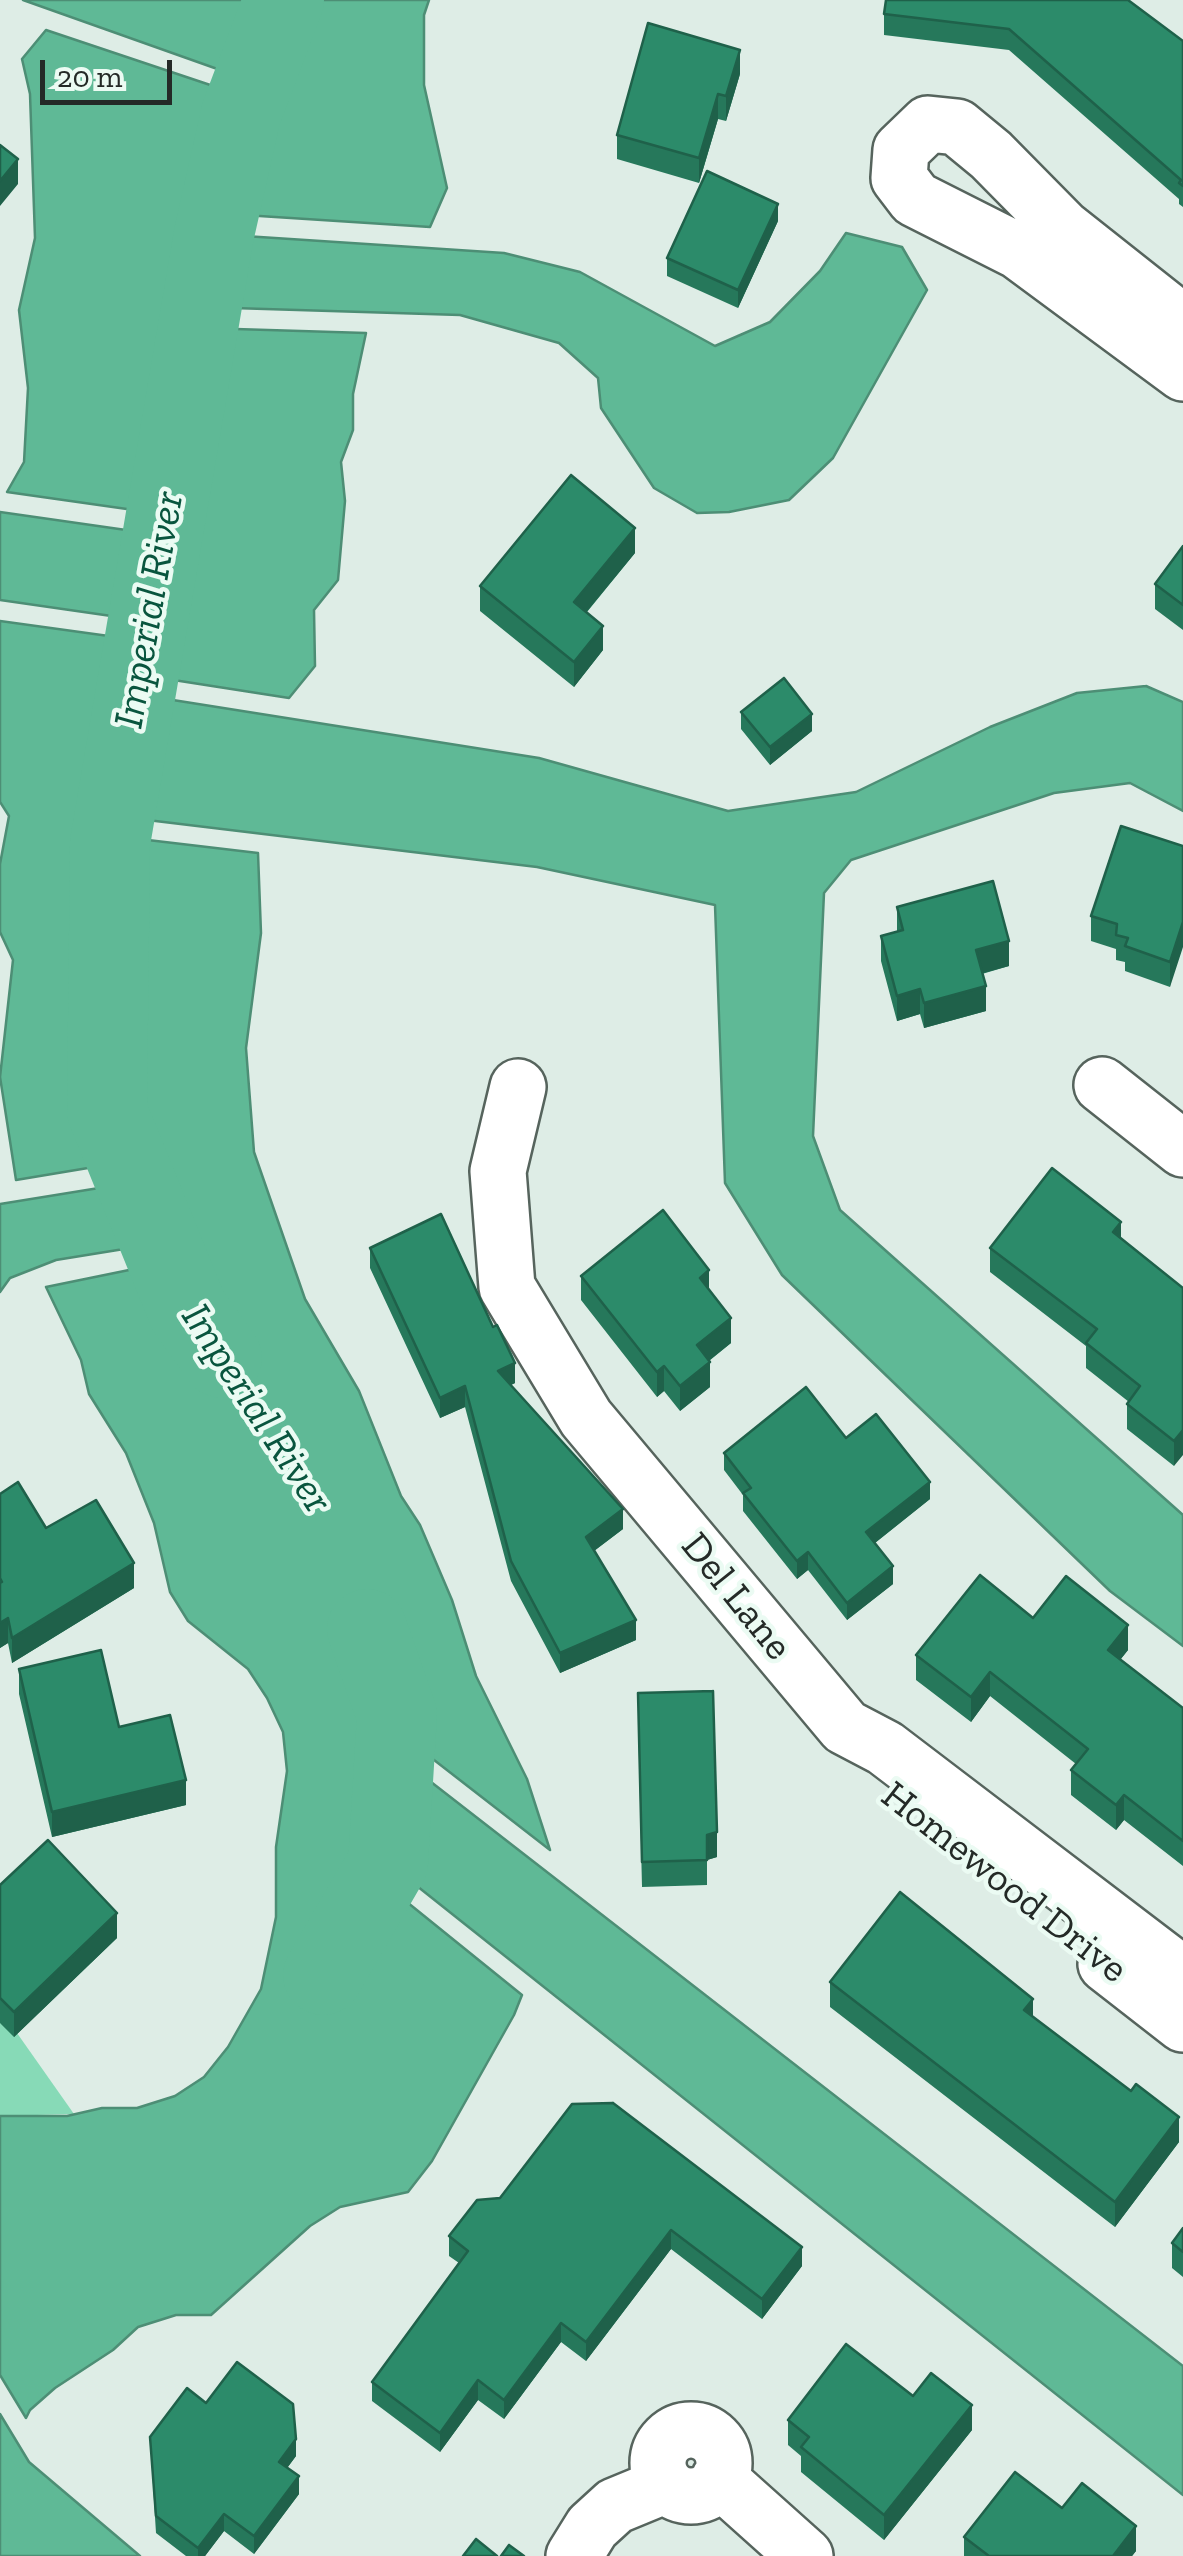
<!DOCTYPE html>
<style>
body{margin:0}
#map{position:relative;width:1183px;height:2556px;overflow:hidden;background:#deede6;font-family:"Zilla Slab",serif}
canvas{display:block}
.scale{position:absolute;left:40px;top:60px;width:132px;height:45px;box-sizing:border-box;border:5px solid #242a27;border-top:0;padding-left:12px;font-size:30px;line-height:35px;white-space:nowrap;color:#242a27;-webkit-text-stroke:8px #ebfbf3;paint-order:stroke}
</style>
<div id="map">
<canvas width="1183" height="2556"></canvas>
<div class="scale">20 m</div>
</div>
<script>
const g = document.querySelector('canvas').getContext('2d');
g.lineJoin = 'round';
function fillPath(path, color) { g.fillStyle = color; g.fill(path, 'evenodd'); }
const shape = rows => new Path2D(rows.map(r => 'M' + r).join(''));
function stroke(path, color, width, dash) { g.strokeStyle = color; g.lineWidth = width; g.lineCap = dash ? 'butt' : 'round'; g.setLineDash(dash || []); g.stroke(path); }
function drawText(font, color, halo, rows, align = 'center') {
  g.font = font + ' "Zilla Slab",serif'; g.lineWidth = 9; g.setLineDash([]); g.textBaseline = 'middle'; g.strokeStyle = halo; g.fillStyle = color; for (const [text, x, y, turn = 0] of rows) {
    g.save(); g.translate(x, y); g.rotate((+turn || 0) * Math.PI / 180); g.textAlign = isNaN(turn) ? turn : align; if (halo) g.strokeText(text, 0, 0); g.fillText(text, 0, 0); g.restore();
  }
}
fillPath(shape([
 [0,2014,5,2016,74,2114,0,2116]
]), '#87dab7');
const water = shape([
 [23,0,284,0,254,82,23,0],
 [307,0,429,0,424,15,424,85,447,188,430,227,213,213,200,217,193,228,180,302,182,314,190,323,203,328,366,333,353,394,353,430,341,462,345,501,338,580,314,610,315,666,289,698,135,674,119,678,113,689,93,817,101,830,114,836,258,853,261,933,246,1048,254,1152,305,1299,359,1391,401,1496,420,1525,452,1600,476,1676,527,1779,550,1850,407,1739,389,1734,379,1740,373,1751,367,1860,371,1873,522,1995,514,2015,432,2161,408,2192,340,2207,310,2226,211,2315,176,2315,138,2327,113,2350,55,2388,30,2410,26,2418,0,2375,0,2116,67,2116,102,2108,137,2108,175,2096,204,2077,228,2047,261,1989,276,1917,276,1847,287,1771,283,1732,267,1698,248,1669,188,1621,170,1592,154,1523,126,1453,89,1394,81,1360,46,1287,173,1261,181,1251,180,1237,156,1176,143,1163,130,1161,16,1180,10,1141,0,1077,13,960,0,932,0,864,9,816,0,802,0,621,145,641,158,639,167,626,182,540,179,526,162,514,7,492,24,462,28,388,19,310,35,238,30,94,22,59,46,30,261,102,274,91,307,0],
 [846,233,902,247,927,290,833,458,789,500,729,512,697,513,654,488,601,408,598,378,559,343,460,315,200,307,214,234,504,253,580,272,715,346,770,322,820,271,846,233],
 [0,512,161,535,146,621,0,600,0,512],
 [1146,686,1183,702,1183,811,1130,783,1054,793,851,860,824,893,813,1136,840,1210,1183,1515,1183,1646,1110,1591,782,1275,725,1183,715,905,537,867,114,816,135,694,539,758,728,811,856,792,990,727,1077,693,1146,686],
 [136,1182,161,1243,56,1260,10,1278,0,1292,0,1204,136,1182],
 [395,1754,1183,2366,1183,2495,388,1863,395,1754],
 [0,2414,29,2462,140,2556,0,2556,0,2414]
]);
fillPath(water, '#5fb996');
stroke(water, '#4d8e75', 2.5);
stroke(shape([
 [222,1358,188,1311,107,1111,110,843,214,234,241,114,284,0],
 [323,1975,388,1863,397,1715,367,1629]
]), '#5fb996', 80);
const minor = shape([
 [1183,323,1063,228,991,155,957,127,928,124,901,150,899,178,915,199,1018,251,1183,373],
 [1102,1085,1183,1149],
 [518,1087,498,1171,507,1287,586,1418,845,1727,885,1748,1183,1975],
 [1106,1964,1183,2024],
 '658 2463a33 33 0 1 1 66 0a33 33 0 1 1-66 0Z',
 [719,2479,805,2556],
 [574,2556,592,2527,615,2506,666,2485]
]);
stroke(minor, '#56645d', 60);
stroke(minor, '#fff', 55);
fillPath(shape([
 [884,14,1183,41,1183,207,1179,204,1179,199,1009,50,884,35],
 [740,74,726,121,718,119,699,183,617,159,617,135],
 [778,221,738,308,667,276,667,258],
 [1183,546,1183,630,1155,609,1155,584],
 [635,553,587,612,603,650,574,687,480,611,480,586],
 [741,712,812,731,770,765,741,729],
 [1183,846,1170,987,1125,971,1125,962,1116,960,1116,949,1091,941,1091,916],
 [897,907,1009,966,982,974,986,1011,924,1028,920,1014,897,1021,881,961,881,936,897,932],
 [1121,1239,1183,1288,1174,1466,1127,1429,1127,1404,1129,1402,1086,1368,1086,1346,990,1272,990,1248],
 [370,1248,515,1383,511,1385,623,1529,594,1551,636,1640,560,1673,511,1581,465,1407,440,1418,370,1268],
 [581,1276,709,1290,731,1343,709,1361,710,1387,680,1411,664,1391,657,1397,581,1300],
 [846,1438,930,1499,875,1543,893,1584,847,1620,808,1570,797,1579,743,1511,743,1495,724,1470,724,1453],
 [0,1494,46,1528,134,1588,12,1663,8,1643,0,1648],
 [1033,1618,1128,1650,1120,1660,1183,1708,1183,1866,1124,1820,1116,1830,1071,1795,1071,1770,1076,1764,990,1696,971,1722,916,1680,916,1655],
 [19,1669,119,1727,186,1805,52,1837,19,1694],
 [638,1718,717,1857,707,1860,707,1885,642,1887],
 [0,1885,117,1938,14,2037,0,2023],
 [830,1982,1179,2142,1115,2227,830,2007],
 [572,2104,802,2266,762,2319,671,2249,586,2361,561,2342,504,2419,478,2400,440,2452,372,2401,372,2382,459,2263,449,2256,449,2236,500,2198],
 [1183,2228,1183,2277,1172,2268,1172,2243],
 [913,2396,972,2430,884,2540,801,2472,801,2456,788,2445,788,2420],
 [206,2403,296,2456,287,2468,299,2494,254,2554,224,2531,205,2556,186,2556,156,2533,150,2437],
 [1062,2508,1136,2551,1132,2556,964,2556,964,2537]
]), '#26785b');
fillPath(shape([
 [740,50,740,74,726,121,726,96],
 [718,94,718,119,699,183,699,158],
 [18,159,18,184,0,206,0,181],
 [778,204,778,221,738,308,738,290],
 [635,528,635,553,574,627,574,602],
 [603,626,603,650,574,687,574,662],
 [812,714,812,731,770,765,770,747],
 [1183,922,1183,947,1170,987,1170,962],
 [1009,941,1009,966,976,975,976,950],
 [986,986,986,1011,924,1028,924,1003],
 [920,989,920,1014,897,1021,897,996],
 [1121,1222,1121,1246,1113,1232],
 [709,1270,709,1295,700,1278],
 [731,1318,731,1343,697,1370,697,1345],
 [710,1362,710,1387,680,1411,680,1386],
 [515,1363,515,1383,498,1391,498,1371],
 [664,1366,664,1391,657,1397,657,1372],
 [465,1386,465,1407,440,1418,440,1398],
 [1183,1430,1183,1455,1174,1466,1174,1441],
 [930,1482,930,1499,866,1550,866,1532],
 [623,1509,623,1529,586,1557,586,1537],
 [808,1552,808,1570,797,1579,797,1561],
 [134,1563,134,1588,12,1663,12,1638],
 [893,1566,893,1584,847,1620,847,1603],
 [8,1618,8,1643,0,1648,0,1623],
 [636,1620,636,1640,560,1673,560,1653],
 [1128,1625,1128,1650,1108,1675,1108,1650],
 [990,1672,990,1696,971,1722,971,1697],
 [186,1780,186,1805,52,1837,52,1812],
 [1124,1795,1124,1820,1116,1830,1116,1805],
 [717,1832,717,1857,707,1860,707,1835],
 [117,1913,117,1938,14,2037,14,2012],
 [1033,1999,1033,2024,1024,2010],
 [1179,2117,1179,2142,1115,2227,1115,2202],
 [671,2230,671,2249,586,2361,586,2342],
 [802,2247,802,2266,762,2319,762,2299],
 [561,2323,561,2342,504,2419,504,2400],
 [478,2380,478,2400,440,2452,440,2433],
 [972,2405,972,2430,884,2540,884,2515],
 [296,2439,296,2456,279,2479,279,2462],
 [299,2476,299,2494,254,2554,254,2536],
 [224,2514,224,2531,205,2556,198,2556,198,2548],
 [1136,2526,1136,2551,1132,2556,1113,2556]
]), '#1f614a');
const building = shape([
 [886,0,1128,0,1183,41,1183,186,1179,183,1181,180,1009,29,884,14,886,0],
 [648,23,740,50,726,96,718,94,699,158,617,135,648,23],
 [0,145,18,159,0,181,0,145],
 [707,171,778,204,738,290,667,258,707,171],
 [571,475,635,528,574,602,603,626,574,662,480,586,571,475],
 [1183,546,1183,605,1155,584,1183,546],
 [784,678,812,714,770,747,741,712,784,678],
 [1121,826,1183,846,1183,922,1170,962,1125,946,1128,938,1116,935,1117,924,1091,916,1121,826],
 [993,881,1009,941,976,950,986,986,924,1003,920,989,897,996,881,936,903,930,897,907,993,881],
 [1052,1168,1121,1222,1113,1232,1183,1288,1183,1430,1174,1441,1127,1404,1140,1386,1086,1343,1097,1329,990,1248,1052,1168],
 [663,1210,709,1270,700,1278,731,1318,697,1345,710,1362,680,1386,664,1366,657,1372,581,1276,663,1210],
 [441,1214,493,1327,497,1325,515,1363,498,1371,623,1509,586,1537,636,1620,560,1653,511,1561,465,1386,440,1398,370,1248,441,1214],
 [806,1387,846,1438,876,1414,930,1482,866,1532,893,1566,847,1603,808,1552,797,1561,743,1493,751,1488,724,1453,806,1387],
 [18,1482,46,1528,96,1500,134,1563,12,1638,8,1618,0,1623,0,1583,2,1582,0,1578,0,1494,18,1482],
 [980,1575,1033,1618,1066,1576,1128,1625,1108,1650,1183,1708,1183,1841,1124,1795,1116,1805,1071,1770,1088,1749,990,1672,971,1697,916,1655,980,1575],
 [101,1650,119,1727,170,1715,186,1780,52,1812,19,1669,101,1650],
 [713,1691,717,1832,707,1835,707,1860,642,1862,638,1693,713,1691],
 [48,1840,117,1913,14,2012,0,1998,0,1885,48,1840],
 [900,1892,1033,1999,1024,2010,1131,2091,1136,2084,1179,2117,1115,2202,830,1982,900,1892],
 [613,2103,802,2247,762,2299,671,2230,586,2342,561,2323,504,2400,478,2380,440,2433,372,2382,468,2251,449,2236,477,2200,500,2198,572,2104,613,2103],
 [1183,2228,1183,2252,1172,2243,1183,2228],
 [846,2344,913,2396,931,2373,972,2405,884,2515,801,2447,809,2437,788,2420,846,2344],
 [237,2362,293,2404,296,2439,279,2462,299,2476,254,2536,224,2514,198,2548,156,2516,150,2437,187,2388,206,2403,237,2362],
 [1015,2472,1062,2508,1082,2483,1136,2526,1113,2556,989,2556,964,2537,1015,2472],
 [476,2539,497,2556,463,2556,476,2539],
 [509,2545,524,2556,501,2556,509,2545]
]);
fillPath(building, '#2c8b6a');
stroke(building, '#1f614a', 2.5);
drawText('40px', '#242a27', '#ebfbf3', [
 ["Del Lane",736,1597,51],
 ["Homewood Drive",1004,1883,38]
]);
drawText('italic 42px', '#09553e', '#ebfbf3', [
 ["Imperial River",150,610,-80],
 ["Imperial River",256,1409,57]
]);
</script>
